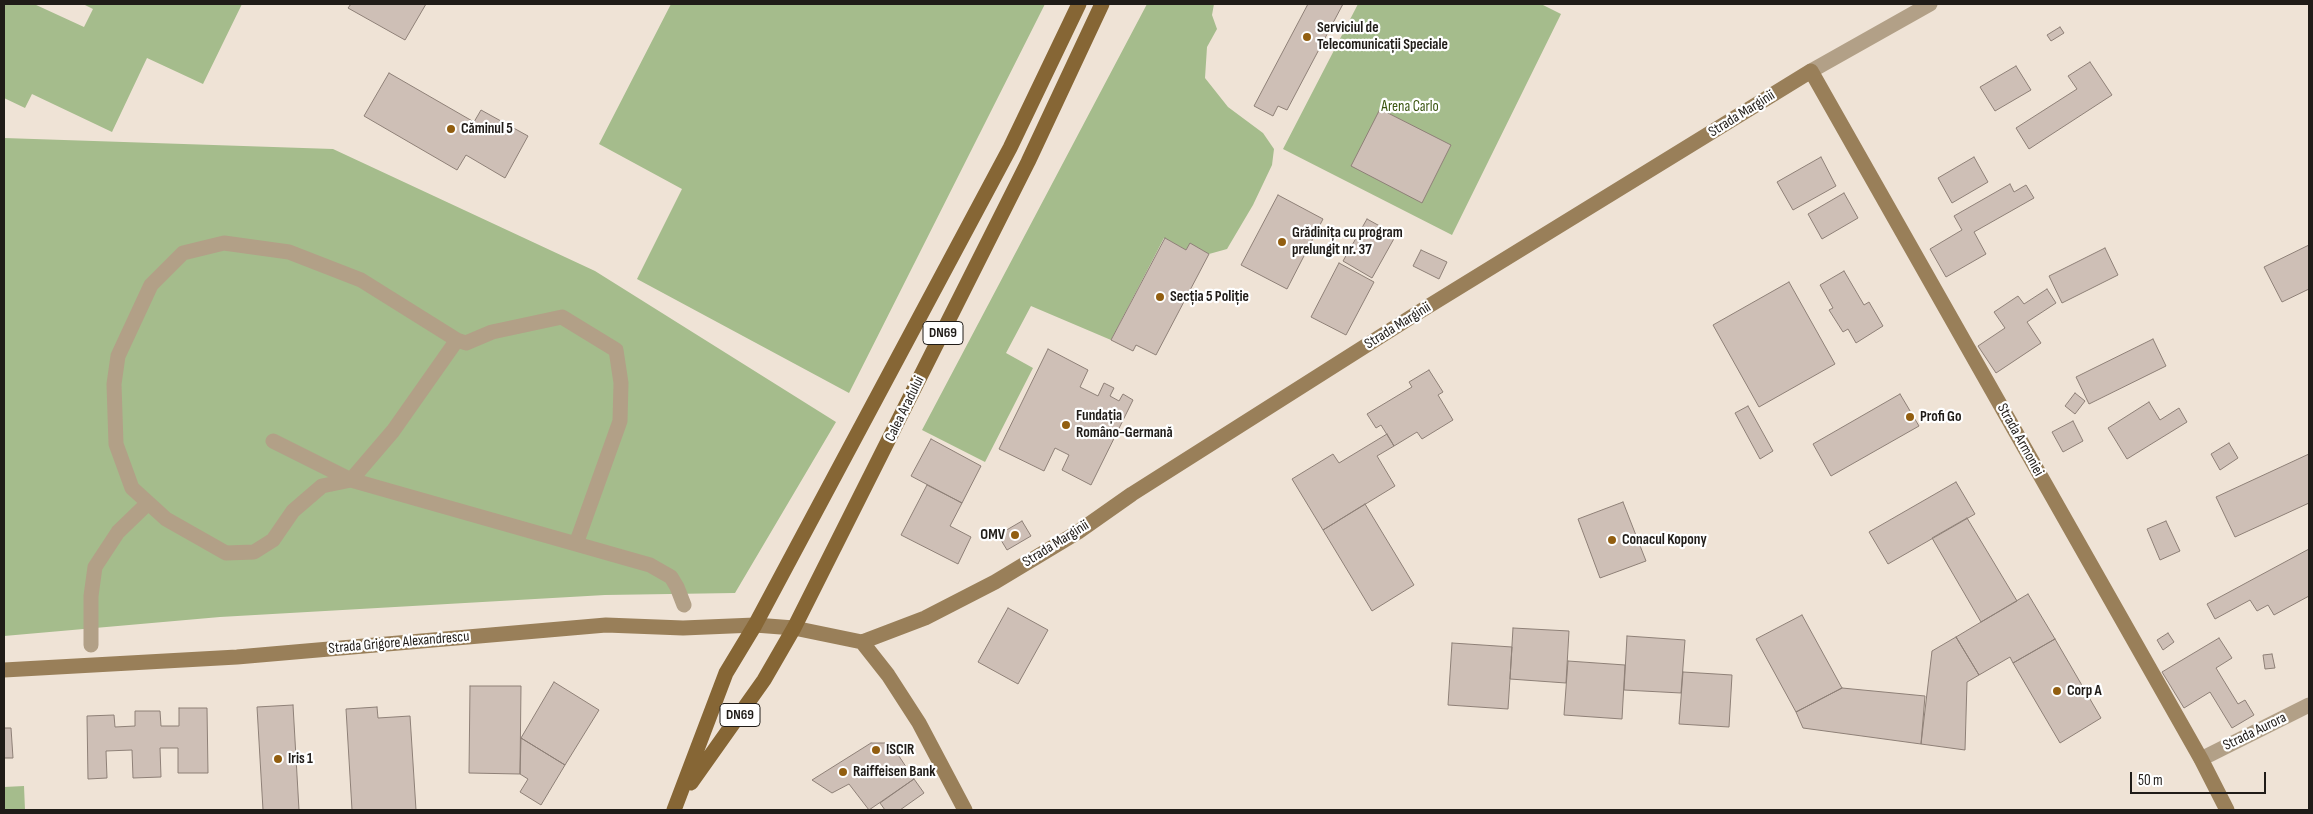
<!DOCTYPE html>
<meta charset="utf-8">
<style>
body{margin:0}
#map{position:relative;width:2313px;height:814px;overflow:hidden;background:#efe3d6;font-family:"Sofia Sans Condensed",sans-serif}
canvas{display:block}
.frame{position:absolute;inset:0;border:5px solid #201c18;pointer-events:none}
.scale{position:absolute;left:2130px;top:772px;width:136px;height:22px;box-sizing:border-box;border:2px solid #201c18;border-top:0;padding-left:6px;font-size:15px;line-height:18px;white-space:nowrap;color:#201c18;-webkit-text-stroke:4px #fff;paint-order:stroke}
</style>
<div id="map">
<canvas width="2313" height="814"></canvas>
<div class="frame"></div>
<div class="scale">50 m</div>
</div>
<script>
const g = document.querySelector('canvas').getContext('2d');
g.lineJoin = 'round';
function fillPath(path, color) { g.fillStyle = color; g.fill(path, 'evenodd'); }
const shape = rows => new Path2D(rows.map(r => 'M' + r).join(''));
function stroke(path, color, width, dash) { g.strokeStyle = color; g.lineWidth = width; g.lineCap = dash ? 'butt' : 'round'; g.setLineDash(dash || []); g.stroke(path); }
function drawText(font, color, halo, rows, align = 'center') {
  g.font = font + ' "Sofia Sans Condensed",sans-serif'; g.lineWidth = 4.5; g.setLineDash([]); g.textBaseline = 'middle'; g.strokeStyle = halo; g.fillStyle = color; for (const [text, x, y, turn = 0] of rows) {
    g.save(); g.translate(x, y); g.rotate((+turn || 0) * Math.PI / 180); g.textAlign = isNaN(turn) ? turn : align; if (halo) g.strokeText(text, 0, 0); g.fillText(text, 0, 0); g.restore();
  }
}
fillPath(shape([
 [4,4,34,4,84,27,93,9,83,4,242,4,203,84,147,58,112,132,32,94,25,108,4,98],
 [671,4,1045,4,849,393,637,279,682,189,599,144],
 [1147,4,1214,4,1212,15,1217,29,1207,47,1205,78,1228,107,1263,133,1274,149,1272,165,1253,205,1227,249,1209,254,1190,244,1186,250,1164,238,1111,340,1031,306,1006,353,1033,368,985,462,922,430],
 [1358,4,1541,4,1561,14,1452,235,1283,149],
 [4,138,333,149,595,271,836,422,735,593,605,595,220,617,4,636],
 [24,786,25,810,4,810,4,787]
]), '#a5bc8c');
const building = shape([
 [351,4,426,4,405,40,348,8,351,4],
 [1308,4,1343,4,1287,110,1278,106,1273,116,1254,106,1308,4],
 [2060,27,2064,33,2051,41,2047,35,2060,27],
 [2090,62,2112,95,2029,149,2016,128,2077,89,2068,76,2090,62],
 [2016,66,2031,90,1995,111,1980,87,2016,66],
 [389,73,474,122,481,110,528,136,505,178,466,155,457,170,364,116,389,73],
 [1380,109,1451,145,1422,203,1351,166,1380,109],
 [1821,157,1836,186,1793,210,1777,182,1821,157],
 [1974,157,1988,182,1952,203,1938,178,1974,157],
 [2010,184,2014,192,2026,185,2034,198,1974,232,1986,254,1946,277,1930,249,1962,230,1954,216,2010,184],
 [1844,193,1858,218,1822,239,1808,214,1844,193],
 [1278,195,1323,219,1287,289,1241,265,1278,195],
 [1367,219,1396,235,1372,278,1343,261,1367,219],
 [1165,238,1186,250,1190,243,1209,254,1156,355,1136,345,1133,351,1111,340,1165,238],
 [2309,245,2309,289,2282,302,2264,267,2309,245],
 [2105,248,2118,275,2062,303,2049,276,2105,248],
 [1421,250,1447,262,1439,279,1413,266,1421,250],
 [1339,263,1374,282,1346,335,1311,317,1339,263],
 [1844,271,1864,305,1869,302,1883,326,1856,343,1848,329,1843,332,1829,310,1833,308,1820,285,1844,271],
 [1789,282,1835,364,1759,407,1713,325,1789,282],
 [2047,289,2056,303,2027,322,2041,343,1996,373,1978,346,2005,328,1994,312,2018,296,2024,304,2047,289],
 [2153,339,2166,366,2089,404,2076,377,2153,339],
 [1048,349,1088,370,1080,387,1098,396,1104,383,1114,388,1110,396,1119,401,1123,394,1133,400,1091,485,1062,470,1069,455,1055,448,1044,471,999,449,1048,349],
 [1429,370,1443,392,1438,395,1453,420,1422,439,1417,432,1394,446,1381,425,1376,428,1367,414,1412,387,1409,382,1429,370],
 [2075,393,2085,401,2075,414,2065,406,2075,393],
 [1900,394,1919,426,1831,476,1813,444,1900,394],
 [2149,402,2160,420,2179,408,2187,422,2127,459,2108,428,2149,402],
 [1748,406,1773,451,1760,459,1735,413,1748,406],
 [2073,421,2083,441,2063,452,2052,432,2073,421],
 [1387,434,1394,446,1377,456,1395,486,1323,530,1292,479,1333,454,1339,463,1387,434],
 [931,439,981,466,962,503,911,476,931,439],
 [2229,443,2238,458,2220,470,2211,454,2229,443],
 [2309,454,2309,503,2235,537,2216,497,2309,454],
 [1956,482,1975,514,1888,564,1869,532,1956,482],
 [927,485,962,503,950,526,971,537,958,564,901,535,927,485],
 [1623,502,1646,561,1600,578,1578,519,1623,502],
 [1365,504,1414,585,1372,611,1323,530,1365,504],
 [1967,518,2017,601,1981,622,1932,538,1967,518],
 [1022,521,1031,536,1007,550,998,535,1022,521],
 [2166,521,2180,551,2160,560,2147,529,2166,521],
 [2309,549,2309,596,2274,615,2268,605,2257,611,2250,600,2215,619,2207,604,2309,549],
 [2028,594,2055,639,2013,663,2010,657,1979,675,1956,637,2028,594],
 [1008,608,1048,630,1018,684,978,662,1008,608],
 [1802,615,1842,688,1796,712,1756,639,1802,615],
 [1513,628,1569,631,1566,683,1510,679,1513,628],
 [2168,633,2174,642,2163,650,2157,640,2168,633],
 [1627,636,1685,640,1681,693,1624,690,1627,636],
 [1956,637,1979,675,1967,682,1965,750,1921,744,1932,651,1956,637],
 [2219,638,2232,658,2216,668,2238,704,2245,700,2254,715,2232,728,2210,692,2184,708,2162,672,2219,638],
 [2055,639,2101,718,2060,743,2013,663,2055,639],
 [1452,643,1512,647,1508,709,1448,705,1452,643],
 [2272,654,2275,668,2265,669,2263,655,2272,654],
 [1568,661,1625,665,1622,719,1564,715,1568,661],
 [1683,672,1732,675,1729,727,1679,724,1683,672],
 [554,682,599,710,565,765,521,738,554,682],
 [470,686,521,686,520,774,469,773,470,686],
 [1842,688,1925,696,1921,744,1803,728,1796,712,1842,688],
 [293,705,299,810,263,810,257,707,293,705],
 [377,707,378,718,410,716,416,810,352,810,346,709,377,707],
 [179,708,207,708,208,773,178,773,178,748,160,748,161,777,133,778,132,750,106,751,107,778,88,779,87,716,114,715,115,727,135,726,135,711,160,711,161,726,179,726,179,708],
 [4,728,11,728,13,758,4,758,4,728],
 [521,738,565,765,541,805,520,792,528,779,520,774,521,738],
 [871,743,885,743,895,750,914,779,869,810,849,784,832,793,812,780,871,743],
 [914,779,924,793,900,810,885,810,880,803,914,779]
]);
fillPath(building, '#cebfb6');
stroke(building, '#8e8077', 1);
stroke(shape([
 [1811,71,1930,4],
 [457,340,393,431,351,480,322,486,293,511,273,540,254,552,226,553,166,519,132,488,116,444,114,384,118,356,151,285,183,253,224,243,289,252,361,280,457,340,466,343,492,332,562,317,616,350,621,383,620,421,576,544],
 [273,441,351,480,650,565,671,577,677,587,684,605],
 [91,645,91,596,95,567,118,532,148,503],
 [2201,759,2309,705]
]), '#b2a087', 15);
stroke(shape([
 [862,642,925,618,995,582,1078,532,1132,494,1419,312,1811,71,2201,759,2227,810],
 [4,670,237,657,606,625,683,628,755,625,794,628,862,642,888,675,919,723,965,810]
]), '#997f59', 15);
stroke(shape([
 [691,783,764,680,794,628,1028,162,1102,4],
 [674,810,726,673,755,625,1010,148,1079,4]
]), '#866635', 15);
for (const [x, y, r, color] of [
 [1307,37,5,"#925e10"],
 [451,129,5,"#925e10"],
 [1282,242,5,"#925e10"],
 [1160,297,5,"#925e10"],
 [1910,417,5,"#925e10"],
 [1066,425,5,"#925e10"],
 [1015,535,5,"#925e10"],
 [1612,540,5,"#925e10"],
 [2057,691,5,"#925e10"],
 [876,750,5,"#925e10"],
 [278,759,5,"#925e10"],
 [843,772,5,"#925e10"]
]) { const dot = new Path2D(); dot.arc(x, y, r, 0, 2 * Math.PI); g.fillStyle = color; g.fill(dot); stroke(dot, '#fff', 2); }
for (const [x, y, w] of [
 [943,333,40],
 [740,715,40]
]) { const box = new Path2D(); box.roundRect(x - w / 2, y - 11.5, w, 23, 4); g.fillStyle = '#fff'; g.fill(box); stroke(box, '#201c18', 1); }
drawText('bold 14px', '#201c18', null, [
 ["DN69",943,333],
 ["DN69",740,715]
]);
drawText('bold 15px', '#201c18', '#fff', [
 ["Serviciul de",1317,28],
 ["Telecomunicații Speciale",1317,45],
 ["Căminul 5",461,129],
 ["Grădinița cu program",1292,233],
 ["prelungit nr. 37",1292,250],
 ["Secția 5 Poliție",1170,297],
 ["Fundația",1076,416],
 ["Româno-Germană",1076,433],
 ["Profi Go",1920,417],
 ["OMV",1005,535,"right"],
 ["Conacul Kopony",1622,540],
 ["Corp A",2067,691],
 ["ISCIR",886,750],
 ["Iris 1",288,759],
 ["Raiffeisen Bank",853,772]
], 'left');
drawText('15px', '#3b5511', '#fff', [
 ["Arena Carlo",1410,107]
]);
drawText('15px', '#201c18', '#fff', [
 ["Strada Marginii",1742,114,-32],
 ["Strada Marginii",1398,326,-32],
 ["Calea Aradului",905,409,-64],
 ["Strada Armoniei",2020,440,61],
 ["Strada Marginii",1056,544,-32],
 ["Strada Grigore Alexandrescu",399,643,-5],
 ["Strada Aurora",2255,732,-26]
]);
</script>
